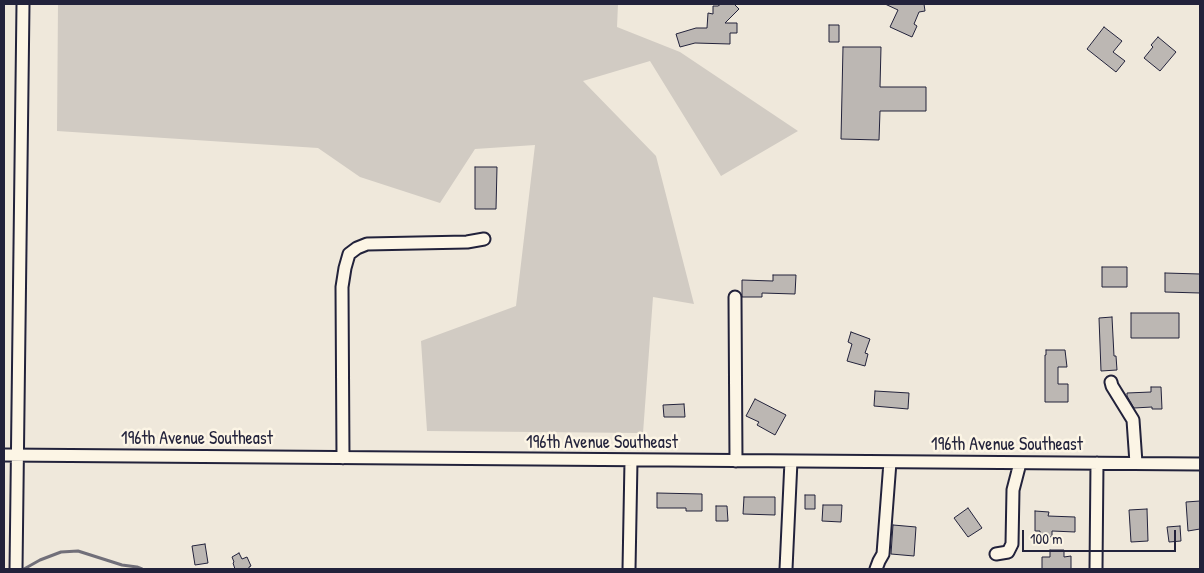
<!DOCTYPE html>
<style>
body{margin:0}
#map{position:relative;width:1204px;height:573px;overflow:hidden;background:#efe8db;font-family:"Patrick Hand",sans-serif}
canvas{display:block}
.frame{position:absolute;inset:0;border:5px solid #22223b;pointer-events:none}
.scale{position:absolute;left:1022px;top:530px;width:154px;height:22px;box-sizing:border-box;border:2px solid #22223b;border-top:0;padding-left:6px;font-size:15px;line-height:18px;white-space:nowrap;color:#22223b;-webkit-text-stroke:4px #fcf5e5;paint-order:stroke}
</style>
<div id="map">
<canvas width="1204" height="573"></canvas>
<div class="frame"></div>
<div class="scale">100 m</div>
</div>
<script>
const g = document.querySelector('canvas').getContext('2d');
g.lineJoin = 'round';
function fillPath(path, color) { g.fillStyle = color; g.fill(path, 'evenodd'); }
const shape = rows => new Path2D(rows.map(r => 'M' + r).join(''));
function stroke(path, color, width, dash) { g.strokeStyle = color; g.lineWidth = width; g.lineCap = dash ? 'butt' : 'round'; g.setLineDash(dash || []); g.stroke(path); }
function drawText(font, color, halo, rows, align = 'center') {
  g.font = font + ' "Patrick Hand",sans-serif'; g.lineWidth = 5; g.setLineDash([]); g.textBaseline = 'middle'; g.strokeStyle = halo; g.fillStyle = color; for (const [text, x, y, turn = 0] of rows) {
    g.save(); g.translate(x, y); g.rotate((+turn || 0) * Math.PI / 180); g.textAlign = isNaN(turn) ? turn : align; if (halo) g.strokeText(text, 0, 0); g.fillText(text, 0, 0); g.restore();
  }
}
fillPath(shape([
 [58,4,618,4,617,27,680,52,798,131,721,176,650,61,583,81,656,156,694,304,653,297,643,433,427,431,421,341,516,306,535,145,475,149,440,203,360,177,318,148,57,131]
]), '#d1cbc3');
stroke(shape([
 [24,569,40,560,61,552,78,551,122,565,137,567,142,569]
]), '#716f79', 3);
const building = shape([
 [721,4,734,4,739,9,725,23,737,23,737,33,730,33,730,44,695,43,680,47,676,34,696,28,707,28,708,13,713,14,713,6,718,6,721,4],
 [885,4,924,4,925,11,919,12,914,24,917,26,912,37,890,27,898,10,885,4],
 [829,25,839,25,839,42,829,42,829,25],
 [1104,27,1122,41,1113,52,1125,61,1116,72,1087,49,1104,27],
 [1158,37,1176,52,1160,71,1144,58,1153,47,1151,45,1158,37],
 [843,47,881,47,880,87,926,87,926,111,880,111,879,140,841,139,843,47],
 [475,167,497,167,496,209,475,209,475,167],
 [1102,267,1127,267,1127,287,1102,287,1102,267],
 [1165,273,1200,274,1200,293,1165,292,1165,273],
 [773,275,796,275,795,294,762,293,762,297,742,297,742,280,773,281,773,275],
 [1131,313,1179,313,1179,338,1131,338,1131,313],
 [1112,317,1114,356,1116,356,1117,370,1101,371,1099,318,1112,317],
 [851,332,870,339,865,353,868,354,865,366,847,361,852,344,848,342,851,332],
 [1046,350,1065,350,1067,367,1058,367,1058,384,1068,384,1068,402,1045,402,1045,355,1046,355,1046,350],
 [1151,387,1161,387,1162,409,1152,409,1152,407,1134,408,1127,396,1127,393,1151,392,1151,387],
 [875,391,909,393,908,409,874,406,875,391],
 [755,399,786,415,775,435,757,425,759,422,746,416,755,399],
 [684,404,685,417,664,417,663,405,684,404],
 [657,493,702,494,702,511,686,511,686,508,657,508,657,493],
 [805,495,815,495,815,509,805,509,805,495],
 [744,497,775,497,775,515,743,514,744,497],
 [1200,501,1200,529,1188,531,1186,502,1200,501],
 [823,505,842,505,841,522,822,521,823,505],
 [716,506,727,506,728,521,716,521,716,506],
 [968,508,982,528,968,537,954,518,968,508],
 [1147,509,1148,541,1131,542,1129,510,1147,509],
 [1035,511,1049,512,1048,516,1075,517,1075,532,1052,531,1052,537,1040,536,1040,531,1035,531,1035,511],
 [893,525,916,527,914,556,891,554,893,525],
 [1180,526,1181,541,1169,542,1167,527,1180,526],
 [205,544,208,563,195,565,192,546,205,544],
 [1050,550,1064,550,1064,557,1071,556,1071,569,1042,569,1042,557,1050,557,1050,550],
 [239,553,242,559,247,557,251,566,249,567,249,569,235,569,233,563,234,562,232,557,239,553]
]);
fillPath(building, '#bcb7b3');
stroke(building, '#22223b', 1);
const minor = shape([
 [735,297,736,461],
 [1111,382,1112,386,1133,420,1136,463],
 [4,455,1200,464],
 [343,458,342,287,345,268,349,254,357,248,367,244,467,242,484,239],
 [996,554,1008,552,1012,544,1013,490,1020,463],
 [16,569,23,4],
 [629,569,631,461],
 [786,569,791,461],
 [876,569,879,561,883,554,890,462],
 [1096,569,1097,463]
]);
stroke(minor, '#22223b', 15);
stroke(minor, '#fcf5e5', 11);
drawText('18px', '#22223b', '#fcf5e5', [
 ["196th Avenue Southeast",197,439],
 ["196th Avenue Southeast",602,443],
 ["196th Avenue Southeast",1007,445]
]);
</script>
